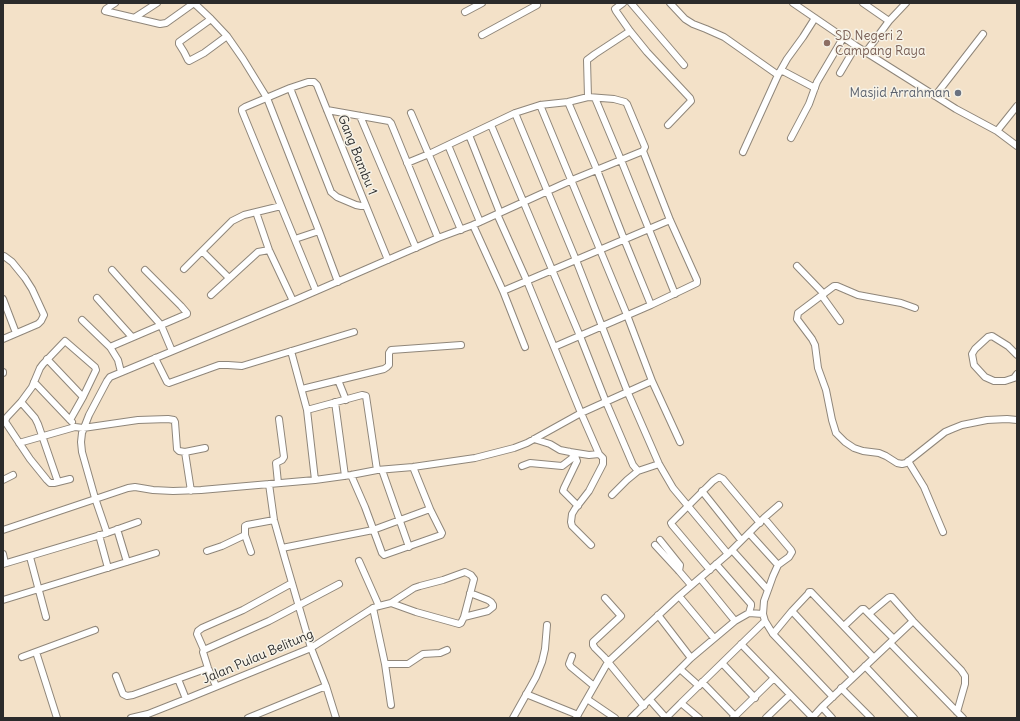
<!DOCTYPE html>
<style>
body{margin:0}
#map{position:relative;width:1020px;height:721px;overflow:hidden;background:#f3e1c8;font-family:Delius,sans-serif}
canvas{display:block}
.frame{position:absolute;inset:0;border:4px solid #2b2b2b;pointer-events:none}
</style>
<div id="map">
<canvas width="1020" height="721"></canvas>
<div class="frame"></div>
</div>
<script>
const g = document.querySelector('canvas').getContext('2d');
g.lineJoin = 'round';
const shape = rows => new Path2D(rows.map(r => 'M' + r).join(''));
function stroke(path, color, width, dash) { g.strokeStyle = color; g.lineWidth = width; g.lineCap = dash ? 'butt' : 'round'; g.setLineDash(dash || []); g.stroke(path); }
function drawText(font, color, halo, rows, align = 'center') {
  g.font = font + ' Delius,sans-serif'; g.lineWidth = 3; g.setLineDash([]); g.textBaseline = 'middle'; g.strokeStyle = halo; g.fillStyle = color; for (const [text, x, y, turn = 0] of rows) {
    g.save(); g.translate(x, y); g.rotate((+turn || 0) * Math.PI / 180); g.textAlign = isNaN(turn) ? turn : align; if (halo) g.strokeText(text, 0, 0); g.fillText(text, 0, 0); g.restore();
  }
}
const minor = shape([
 [115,3,106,9,105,11,160,24,166,23,194,3],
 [194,3,211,19,227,36,243,59,267,98,319,231,338,282],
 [623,3,615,9,616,11,630,31,647,52,690,98,691,101,668,125],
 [631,3,684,65],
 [670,3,685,19,693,24,706,29,724,37,778,75],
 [793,3,856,46,956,109,997,131,1017,146],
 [863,3,889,21],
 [465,12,482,3],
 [134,18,157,3],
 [211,19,179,42,179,44,184,52,188,60,189,61,204,53,227,36],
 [482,35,537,5,536,3],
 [866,52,889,21,906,3],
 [781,70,815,88],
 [840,73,856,46],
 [290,88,331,192,337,197,356,205,361,206,366,206],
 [935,96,983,34],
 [588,97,587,60,595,54,630,31],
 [595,98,621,160,675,294],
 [568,102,597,170,624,239,651,305],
 [540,105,627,315,652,381,680,442],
 [327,110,389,121,391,123,438,238],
 [411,113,461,230],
 [515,113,576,260,628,393,659,464,673,488,728,554],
 [360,116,416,248],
 [491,125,580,336,606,402,633,465,638,471,659,464],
 [997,131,1017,106],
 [469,135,500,213],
 [791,138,809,104,817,82,843,38],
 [448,145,480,222],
 [743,152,778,75,787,59,803,37,815,18],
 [281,206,242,111,242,109,245,107,290,88,308,82,314,82,317,85,327,110,388,260],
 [256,212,269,250,293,301],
 [497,214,527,281,581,413,599,454,603,458,603,464,589,491,575,509,572,514,571,522,572,526,591,545],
 [473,225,503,291,525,347],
 [295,239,319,231],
 [202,251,229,278],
 [3,256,4,256,12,262,25,278,32,289,44,315,41,321,38,324,3,339],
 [797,266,824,294],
 [184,269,232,221,244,215,281,206,316,291],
 [112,270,161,325,172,351],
 [503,291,670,220],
 [211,295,258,252,269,250],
 [822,296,840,321],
 [97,298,132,337],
 [3,299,16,333],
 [915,308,901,303,858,295,837,286,834,286,798,313,797,319,812,339,815,345,818,368,826,390,832,420,836,433,845,442,854,448,863,451,879,453,886,456,897,463,902,464,906,463,945,432,952,429,962,425,987,420,1007,419,1017,420],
 [82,320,110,347,118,360,121,372],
 [110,347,187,314,187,313,181,306,145,270],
 [554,347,651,305,697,283,697,280,670,220,643,151],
 [291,351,307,410,315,480],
 [1017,355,1008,346,992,336,988,337,975,349,972,354,974,365,985,377,994,381,1005,381,1014,378,1017,374],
 [155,358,167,382,169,383,219,365,228,365,242,366,354,332],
 [47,359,83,397],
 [3,372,3,373],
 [338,380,346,400],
 [34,382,72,422],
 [302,389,384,369,387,367,389,365,389,353,391,350,461,345],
 [21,402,35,418,38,424,58,482],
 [335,402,345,476],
 [307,410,362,395,366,396,377,470],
 [70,420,83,397,96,370,95,367,65,341,43,364,40,368,32,387,21,402,7,417,5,421,6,423,30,459,47,480,50,483,54,483,70,479],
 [534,439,550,444,560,450,570,452,589,455,599,454],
 [19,443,75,427,83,428,138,420,168,419,174,420,175,422,177,449,179,451,185,452,205,448],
 [185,452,191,491],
 [570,452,575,456,577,461,564,488,563,491,578,506],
 [908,461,924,487,943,532],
 [522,466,530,463,562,466,575,456],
 [382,470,409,547],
 [351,475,365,507,382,553,384,555,441,535,442,533,430,509],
 [3,480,13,475],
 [278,483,276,463,282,460,284,457,279,419],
 [269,484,274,520,285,559,311,648,326,686,336,718],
 [702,491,741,540],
 [612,495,627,480,638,471],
 [764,518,791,550,792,552,789,557,778,565,773,576,768,590],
 [117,529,127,562],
 [3,530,128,488,135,487,153,490,173,491,201,490,315,480,351,475,377,470,413,467,475,458,514,448,527,443,581,413,652,381],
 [107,533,95,498,82,452,81,442,82,433,89,415,107,381,110,377,293,301,438,238,473,225,572,180,643,151,645,147,627,104,625,102,614,99,588,97,568,102,540,105,515,113,429,154,407,163],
 [749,533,778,565],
 [99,535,108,568],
 [660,540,680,565,679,571],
 [655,545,679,571,691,585],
 [282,548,373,530,430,509,413,467],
 [732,550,768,590,764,601,763,614,765,621,773,634,833,697],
 [207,551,222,546,245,535],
 [251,552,245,535,245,526,247,525,274,520],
 [3,554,5,563],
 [30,557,46,617],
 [359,561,379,606],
 [3,564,107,533,138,522],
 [716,564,751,604,751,606,749,613],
 [710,570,672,525,671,523,713,481,719,477,723,479,760,523],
 [700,578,735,621],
 [679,596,714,638],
 [605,598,621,616,593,642,593,645,595,648,604,657,644,706],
 [3,600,156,553],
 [391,603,416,612,459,624,461,623,464,617,488,611,493,607,493,605,491,602,488,600,470,593],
 [373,608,385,664,408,664,423,654,440,653,447,650],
 [792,611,853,677],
 [870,613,888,598,890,597,892,597,913,621,961,670,965,676,965,684,957,712],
 [658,615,691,658],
 [844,626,862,609,864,609,894,639],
 [773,634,792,611,808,594,809,592,811,592,874,658],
 [890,643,963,718],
 [741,644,812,717],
 [204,650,197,634,198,631,202,628,243,610,292,583],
 [36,652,57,718],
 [572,656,569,664,571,667,594,686],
 [22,657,95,630],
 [722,663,755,698],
 [385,664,391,705],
 [865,666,914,718],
 [680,669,699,686],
 [116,676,123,694,127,696,133,695,208,668],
 [178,679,186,699],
 [702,682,735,716],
 [216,686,208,668,203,652,204,650,269,621,339,584],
 [841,688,871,718],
 [526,694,578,715],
 [587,699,615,718],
 [650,700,666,718],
 [822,707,832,718],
 [131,718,148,714,186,699,311,648,373,608,379,606,391,603,414,588,420,586,443,580,465,572,471,575,474,579,464,617],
 [248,718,326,686],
 [513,718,536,677,542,662,545,649,547,625],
 [576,718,608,662,679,596,728,554,764,518,779,505],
 [631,718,691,658,735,621,749,613,763,614],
 [666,718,681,703],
 [699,718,681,703,765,621],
 [733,718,774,678],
 [766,718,790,695],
 [812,718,822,707,913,621]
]);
stroke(minor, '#8f867a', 8);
stroke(minor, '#fff', 6);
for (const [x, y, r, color] of [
 [827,43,4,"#8d6e63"],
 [958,93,4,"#6b7280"]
]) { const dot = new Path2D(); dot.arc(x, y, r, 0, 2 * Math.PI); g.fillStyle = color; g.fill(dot); stroke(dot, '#f7f3e8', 1.5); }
drawText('13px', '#785e54', '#f7f3e8', [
 ["SD Negeri 2",835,36],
 ["Campang Raya",835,51]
], 'left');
drawText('13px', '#5b616d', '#f7f3e8', [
 ["Masjid Arrahman",950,93]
], 'right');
drawText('13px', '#2b2b2b', '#f7f3e8', [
 ["Gang Bambu 1",357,155,68],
 ["Jalan Pulau Belitung",258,657,-23]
]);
</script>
